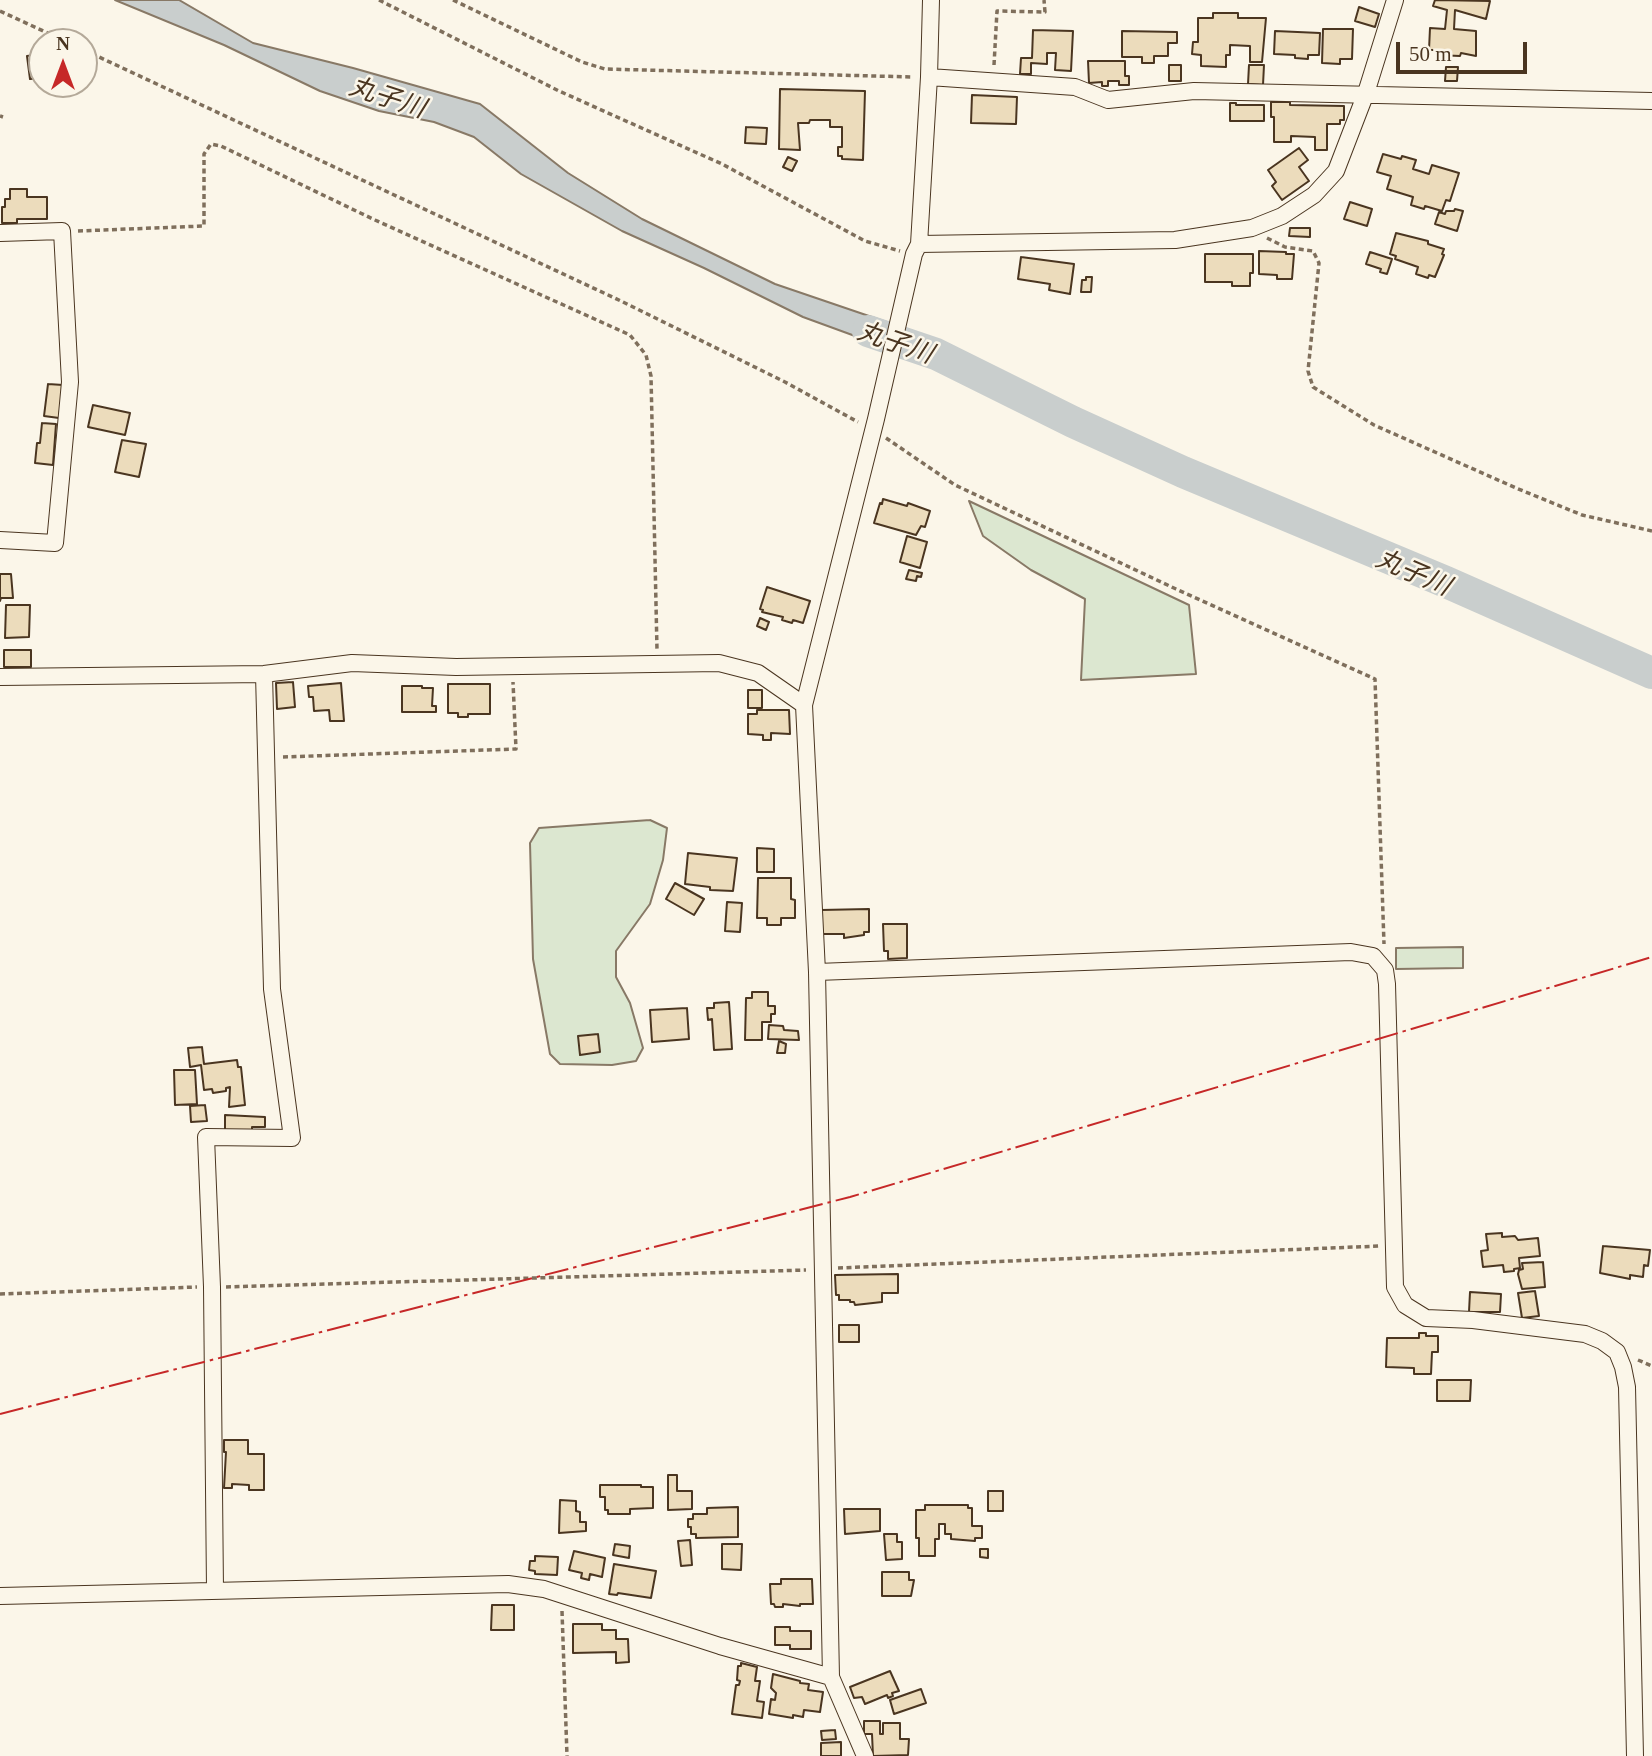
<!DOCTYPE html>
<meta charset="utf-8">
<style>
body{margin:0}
#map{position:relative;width:1652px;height:1756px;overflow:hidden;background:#fbf6e9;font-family:Georgia,serif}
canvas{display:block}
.north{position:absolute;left:28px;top:28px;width:70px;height:70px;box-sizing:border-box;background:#fbf6e9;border:2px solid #b4a999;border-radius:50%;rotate:0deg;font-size:19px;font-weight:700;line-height:28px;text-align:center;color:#4a3520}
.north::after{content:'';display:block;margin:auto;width:24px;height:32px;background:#c62828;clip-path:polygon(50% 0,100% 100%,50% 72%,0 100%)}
.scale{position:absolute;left:1396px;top:42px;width:131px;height:32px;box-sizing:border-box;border:4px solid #4a3520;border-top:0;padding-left:9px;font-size:21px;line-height:24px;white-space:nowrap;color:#4a3520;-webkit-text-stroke:5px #fbf6e9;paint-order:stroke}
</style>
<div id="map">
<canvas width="1652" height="1756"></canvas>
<div class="north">N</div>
<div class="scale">50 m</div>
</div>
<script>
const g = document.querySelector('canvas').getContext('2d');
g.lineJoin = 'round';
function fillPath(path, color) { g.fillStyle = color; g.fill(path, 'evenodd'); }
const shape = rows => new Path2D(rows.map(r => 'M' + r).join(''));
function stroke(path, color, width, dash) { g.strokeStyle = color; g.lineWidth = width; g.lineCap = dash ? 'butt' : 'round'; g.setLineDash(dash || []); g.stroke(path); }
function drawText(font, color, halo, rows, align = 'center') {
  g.font = font + ' Georgia,"Noto Sans JP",serif'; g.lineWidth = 5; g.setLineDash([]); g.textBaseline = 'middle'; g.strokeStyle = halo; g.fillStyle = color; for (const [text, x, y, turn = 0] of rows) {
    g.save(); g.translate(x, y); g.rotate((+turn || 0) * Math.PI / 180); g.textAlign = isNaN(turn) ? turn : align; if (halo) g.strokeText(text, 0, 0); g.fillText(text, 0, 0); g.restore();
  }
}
const green = shape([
 [969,501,1189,605,1196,674,1081,680,1085,599,1031,570,983,536,969,501],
 [650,820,667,828,663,860,650,904,616,951,616,977,630,1003,643,1048,636,1061,612,1065,560,1064,550,1054,533,959,530,843,539,828,650,820],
 [1463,947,1463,968,1396,969,1396,948,1463,947]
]);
fillPath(green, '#dce7d0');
stroke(green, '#887966', 2);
const water = shape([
 [115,0,179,0,253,43,353,68,480,104,568,173,642,219,775,284,913,331,907,355,803,317,704,268,622,231,521,174,474,137,434,122,379,111,320,91,224,45,115,0]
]);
fillPath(water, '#c9cecd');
stroke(water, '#887966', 2);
stroke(shape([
 [868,331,936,354,1073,422,1183,472,1446,582,1652,673]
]), '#c9cecd', 32);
const building = shape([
 [1435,0,1490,1,1486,19,1455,10,1454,29,1476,31,1476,56,1461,53,1460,56,1437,55,1437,50,1429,50,1430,28,1445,29,1447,10,1433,6,1435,0],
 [1359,7,1379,14,1375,27,1355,21,1359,7],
 [1213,13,1238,13,1238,18,1266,18,1262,62,1250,62,1250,46,1230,45,1230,55,1226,55,1226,67,1201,66,1201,55,1192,54,1193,42,1198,42,1198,18,1213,18,1213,13],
 [1323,29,1353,29,1352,59,1340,59,1340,64,1322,63,1323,29],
 [1033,30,1073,31,1071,71,1055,70,1056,53,1047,53,1047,64,1031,63,1031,74,1020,74,1021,58,1032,58,1033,30],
 [1122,31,1177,32,1177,43,1168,43,1168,56,1154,56,1154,63,1142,63,1142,57,1122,57,1122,31],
 [1275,31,1320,33,1319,55,1308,55,1308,59,1295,58,1295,55,1274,54,1275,31],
 [42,54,42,78,30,79,27,56,42,54],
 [1088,61,1125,61,1125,76,1129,76,1129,85,1119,85,1119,81,1108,81,1108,86,1102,86,1102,82,1089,83,1088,61],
 [1169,65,1181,65,1181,81,1169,81,1169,65],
 [1249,65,1264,65,1263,85,1248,84,1249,65],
 [1446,67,1458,67,1457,81,1445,81,1446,67],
 [780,89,865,91,863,160,842,159,842,156,838,156,838,147,842,147,842,127,830,127,830,120,810,120,809,123,798,123,800,150,779,149,780,89],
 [972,95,1017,97,1016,124,971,123,972,95],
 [1271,102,1290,102,1290,105,1344,106,1344,120,1340,120,1340,124,1327,124,1327,150,1315,150,1315,137,1291,136,1291,142,1274,142,1274,117,1271,117,1271,102],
 [1230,103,1236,103,1236,105,1264,105,1264,121,1230,121,1230,103],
 [746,127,767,128,766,144,745,143,746,127],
 [1299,148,1308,160,1299,167,1309,181,1282,200,1272,186,1276,182,1268,170,1299,148],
 [1383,154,1401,159,1402,156,1416,160,1413,169,1429,174,1432,165,1459,173,1450,201,1446,200,1442,211,1425,206,1424,209,1411,205,1413,197,1387,189,1391,176,1377,172,1383,154],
 [788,157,797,161,792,171,783,167,788,157],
 [10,189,27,189,27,197,47,197,47,219,17,219,17,223,2,223,2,207,5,207,5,199,10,199,10,189],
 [1350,202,1372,209,1367,226,1344,219,1350,202],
 [1455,209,1463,211,1457,231,1435,224,1439,212,1445,214,1446,211,1454,211,1455,209],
 [1290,228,1310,228,1310,237,1289,236,1290,228],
 [1396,233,1428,241,1428,244,1444,249,1442,254,1444,255,1435,277,1429,275,1428,278,1416,274,1418,267,1395,259,1396,256,1390,254,1396,233],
 [1259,251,1286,252,1286,254,1294,254,1292,279,1277,279,1277,275,1259,274,1259,251],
 [1370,252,1392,259,1387,274,1380,272,1381,269,1366,264,1370,252],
 [1205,254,1253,254,1253,273,1250,273,1250,286,1232,286,1232,282,1205,282,1205,254],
 [1021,257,1074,264,1070,294,1049,290,1050,284,1018,279,1021,257],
 [1086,277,1092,277,1091,292,1081,292,1082,280,1086,280,1086,277],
 [48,384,63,385,59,418,44,416,48,384],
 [93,405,130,413,125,435,88,427,93,405],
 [42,423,56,424,53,465,35,463,37,443,40,443,42,423],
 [122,440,146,444,139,477,115,472,122,440],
 [883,499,907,506,908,503,930,511,925,527,921,526,916,535,874,523,880,503,882,504,883,499],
 [907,536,927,542,920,568,900,562,907,536],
 [909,570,922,573,921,577,917,576,916,581,906,579,909,570],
 [0,574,11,574,13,598,1,598,0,601,0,574],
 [767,587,810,601,803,623,793,620,792,623,782,620,783,617,762,612,763,610,760,609,767,587],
 [6,605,30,605,29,637,5,638,6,605],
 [760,618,769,622,766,630,757,626,760,618],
 [4,650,31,650,31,667,4,667,4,650],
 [293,682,295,707,277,709,276,683,293,682],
 [341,683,344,721,330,721,329,710,314,711,313,697,309,697,308,686,341,683],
 [448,684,490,684,490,714,468,714,468,717,458,717,458,713,448,713,448,684],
 [402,686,422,686,422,688,433,688,432,706,436,706,436,712,402,712,402,686],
 [748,690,762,690,762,708,748,708,748,690],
 [757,710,789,710,790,734,771,733,771,740,763,740,763,735,748,734,748,714,757,714,757,710],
 [757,848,774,849,774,872,757,872,757,848],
 [688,853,737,858,733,891,710,890,710,887,685,884,688,853],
 [758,878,791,878,791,899,795,900,795,918,781,918,781,925,767,925,767,918,757,918,758,878],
 [675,883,704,899,694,915,666,899,675,883],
 [727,902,742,903,740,932,725,931,727,902],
 [869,909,869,932,864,932,864,935,844,938,844,934,821,934,821,910,869,909],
 [883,924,907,924,907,958,888,959,888,951,884,951,883,924],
 [752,992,768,992,768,1006,775,1006,775,1014,771,1014,771,1022,762,1022,762,1040,745,1040,746,998,752,998,752,992],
 [729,1002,732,1049,714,1050,712,1019,708,1020,707,1008,714,1008,714,1003,729,1002],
 [687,1008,689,1039,652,1042,650,1010,687,1008],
 [769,1025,783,1026,784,1030,798,1031,799,1040,768,1039,769,1025],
 [598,1034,600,1052,580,1055,578,1036,598,1034],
 [779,1041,786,1044,785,1053,777,1053,779,1041],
 [202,1047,204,1064,237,1060,238,1067,241,1067,245,1105,229,1107,230,1087,226,1088,226,1091,213,1093,212,1089,204,1090,201,1065,190,1067,188,1048,202,1047],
 [174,1070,195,1070,197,1104,175,1105,174,1070],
 [205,1105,207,1121,191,1122,190,1106,205,1105],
 [225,1115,265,1117,265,1127,252,1127,252,1130,225,1130,225,1115],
 [1502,1233,1502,1237,1515,1236,1518,1240,1538,1238,1540,1256,1519,1258,1520,1268,1514,1269,1514,1271,1504,1272,1503,1265,1483,1267,1481,1251,1488,1250,1486,1234,1502,1233],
 [1603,1246,1650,1250,1648,1266,1644,1265,1643,1277,1630,1275,1630,1279,1600,1273,1603,1246],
 [1543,1262,1545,1287,1522,1289,1518,1274,1519,1270,1523,1269,1522,1263,1543,1262],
 [898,1274,898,1293,882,1293,882,1302,855,1305,854,1302,850,1302,850,1300,839,1300,839,1295,836,1295,835,1275,898,1274],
 [1535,1291,1539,1316,1522,1318,1518,1293,1535,1291],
 [1470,1292,1501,1294,1500,1312,1469,1312,1470,1292],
 [839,1325,859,1325,859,1342,839,1342,839,1325],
 [1419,1333,1426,1333,1426,1336,1438,1336,1438,1352,1432,1352,1431,1374,1414,1374,1414,1368,1386,1367,1387,1338,1419,1338,1419,1333],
 [1437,1380,1471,1380,1470,1401,1437,1401,1437,1380],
 [224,1440,248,1440,248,1454,264,1454,264,1490,249,1490,249,1485,232,1484,232,1488,224,1488,226,1452,224,1452,224,1440],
 [668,1475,677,1475,677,1491,692,1491,692,1509,668,1510,668,1475],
 [600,1485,641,1485,641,1487,653,1487,653,1508,630,1509,630,1514,608,1514,608,1510,605,1510,605,1497,600,1497,600,1485],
 [988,1491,1003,1491,1003,1511,988,1511,988,1491],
 [560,1500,576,1501,576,1511,580,1512,580,1522,586,1522,586,1531,559,1533,560,1500],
 [925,1505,968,1505,968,1508,972,1508,972,1526,982,1526,982,1538,975,1538,975,1541,951,1539,951,1534,945,1534,945,1524,939,1524,939,1539,935,1539,935,1556,919,1556,919,1538,916,1538,916,1510,925,1510,925,1505],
 [738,1507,738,1537,696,1538,696,1534,691,1534,691,1527,688,1527,688,1519,693,1519,693,1514,707,1514,707,1508,738,1507],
 [844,1509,880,1509,880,1531,845,1534,844,1509],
 [884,1534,897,1534,897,1542,902,1542,902,1559,886,1560,884,1534],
 [690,1540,692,1565,681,1566,678,1541,690,1540],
 [615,1544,630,1546,629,1558,613,1555,615,1544],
 [722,1544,742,1544,741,1570,722,1569,722,1544],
 [980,1549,988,1549,988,1558,980,1557,980,1549],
 [574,1551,605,1558,602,1577,590,1574,589,1580,581,1578,582,1573,569,1570,574,1551],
 [535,1556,558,1557,557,1575,535,1574,535,1571,529,1570,530,1561,535,1561,535,1556],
 [614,1564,656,1571,651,1598,618,1593,617,1595,609,1594,614,1564],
 [882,1572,909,1572,909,1580,914,1580,911,1596,882,1596,882,1572],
 [781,1579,812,1579,813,1604,800,1604,800,1606,783,1604,783,1607,775,1607,774,1604,771,1604,770,1584,781,1584,781,1579],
 [492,1605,514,1605,514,1630,491,1630,492,1605],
 [573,1624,602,1624,602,1630,616,1630,616,1639,628,1639,629,1662,616,1663,616,1652,573,1653,573,1624],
 [775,1627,790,1627,790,1631,811,1631,811,1649,790,1649,790,1645,775,1645,775,1627],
 [741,1663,757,1667,755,1681,760,1681,757,1701,764,1702,762,1718,732,1714,736,1685,739,1685,740,1681,737,1680,738,1666,741,1666,741,1663],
 [890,1671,899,1691,892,1693,893,1696,888,1698,887,1695,865,1704,862,1697,854,1698,850,1687,890,1671],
 [773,1674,800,1681,800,1683,809,1684,808,1690,823,1692,820,1712,804,1710,803,1717,793,1715,793,1718,769,1714,771,1699,775,1700,776,1693,771,1688,773,1674],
 [921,1689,926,1703,894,1714,890,1700,921,1689],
 [864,1721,880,1721,880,1734,883,1734,883,1723,900,1723,900,1739,909,1739,908,1755,873,1756,872,1734,864,1734,864,1721],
 [835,1730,836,1739,822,1740,821,1731,835,1730],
 [841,1742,841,1756,821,1756,821,1743,841,1742]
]);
fillPath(building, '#ecdcbc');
stroke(building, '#4a3520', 2);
const minor = shape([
 [929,77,1075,87,1108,100,1194,91,1652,101],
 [0,233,62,231,70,382,55,543,0,540],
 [919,244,1175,240,1252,228,1282,216,1314,195,1336,171,1366,93,1395,0],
 [0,677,264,674,352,663,456,667,719,663,758,673,804,705],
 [817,972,1351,952,1373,956,1385,970,1387,984,1395,1287,1405,1305,1426,1318,1473,1320,1585,1334,1602,1341,1617,1352,1623,1367,1627,1387,1635,1756],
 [215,1590,212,1287,206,1137,292,1138,272,989,264,674],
 [0,1596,508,1584,544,1589,720,1646,831,1677],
 [865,1756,831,1677,817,972,804,705,876,419,914,254,919,244,929,77,931,0]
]);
stroke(minor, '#4a3520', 18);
stroke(shape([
 [379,0,559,91,722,164,865,241,900,251],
 [453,0,582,62,605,69,913,77],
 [0,11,67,42],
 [84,50,621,301,785,382,858,422],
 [994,65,997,11,1045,12,1044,0],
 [0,116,3,117],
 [78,231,204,226,204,154,211,144,221,146,375,220,630,335,646,355,651,376,657,650],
 [1267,238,1285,247,1313,251,1319,263,1308,371,1313,387,1374,425,1516,488,1582,515,1652,531],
 [886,438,955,485,1176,589,1375,679,1384,944],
 [283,757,516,749,513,682],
 [838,1268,1380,1246],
 [226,1287,806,1270],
 [0,1294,197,1287],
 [1638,1360,1652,1366],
 [562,1611,567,1756]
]), '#7f6f5c', 3.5, [5, 3.5]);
stroke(minor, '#fbf6e9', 16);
stroke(shape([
 [0,1414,850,1197,1652,957]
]), '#c62828', 2, [24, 5, 3.5, 5]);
drawText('italic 26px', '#4a3520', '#fbf6e9', [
 ["丸子川",388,96,18],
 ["丸子川",896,341,19],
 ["丸子川",1414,571,23]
]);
</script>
